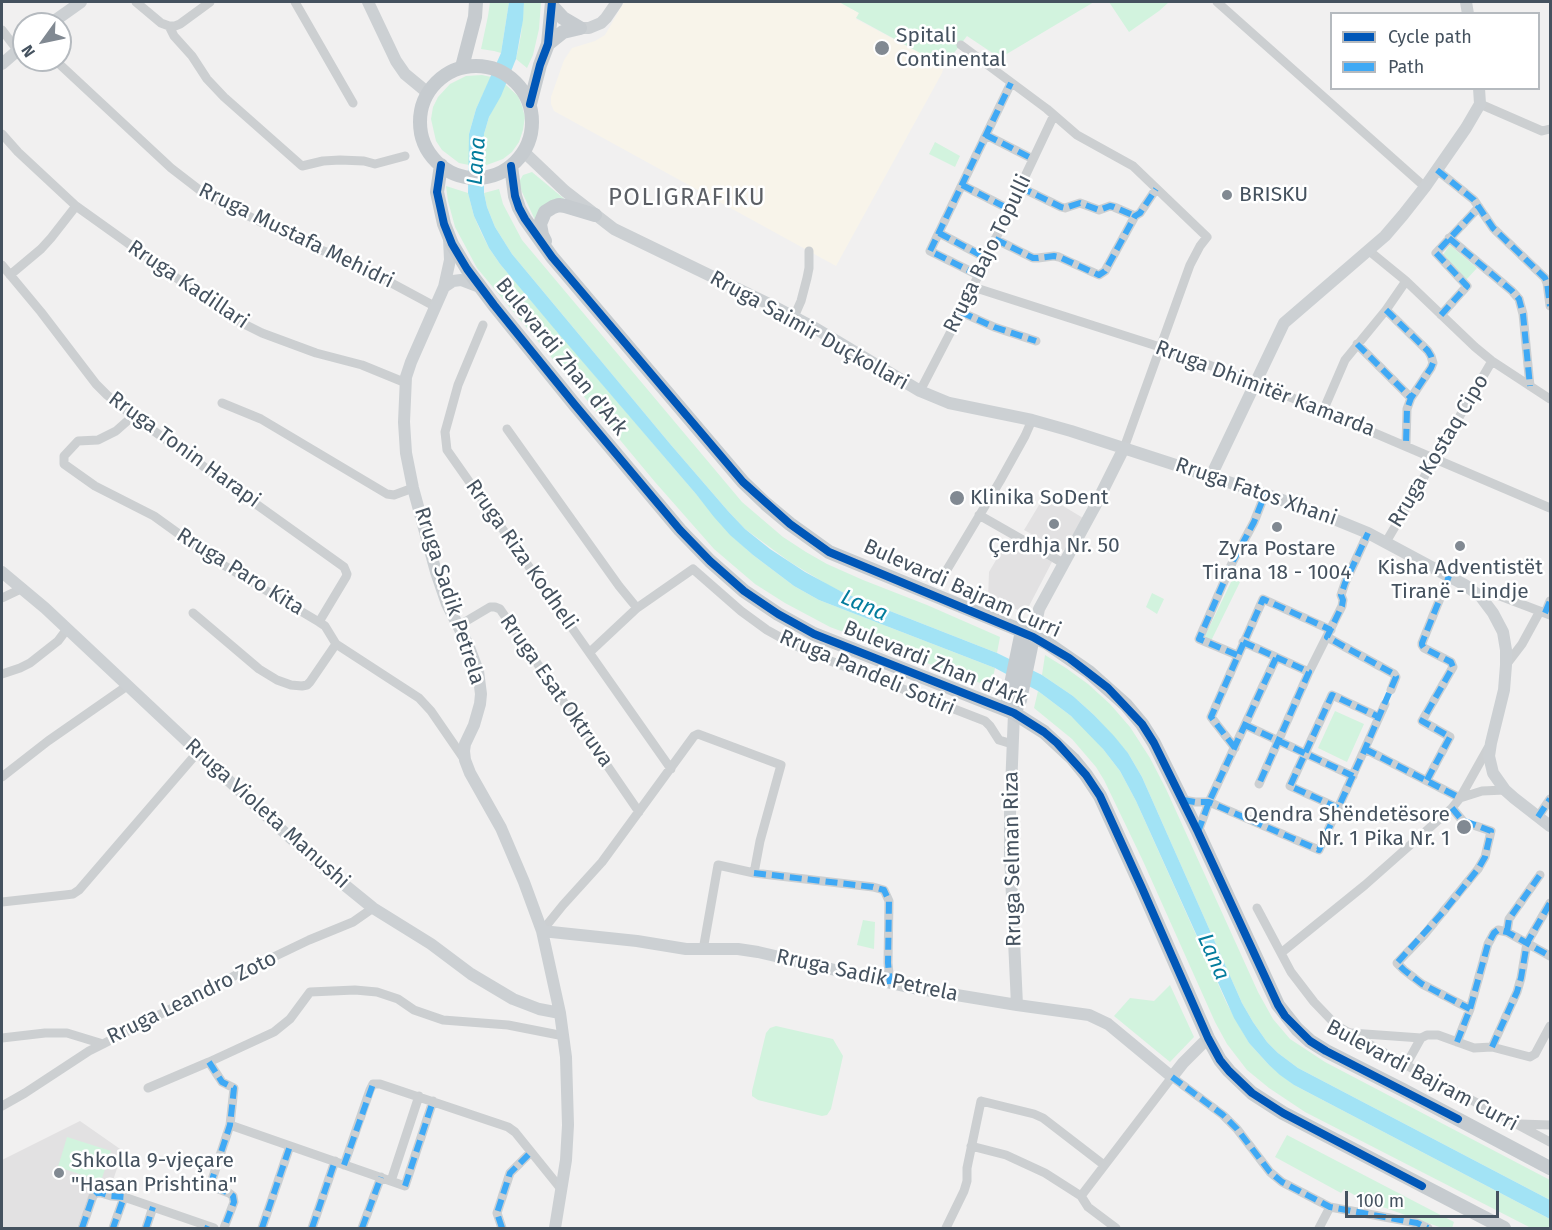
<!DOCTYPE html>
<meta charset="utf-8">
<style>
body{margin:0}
#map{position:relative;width:1552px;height:1230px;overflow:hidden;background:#f1f0f0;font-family:"Fira Sans",sans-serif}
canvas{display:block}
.frame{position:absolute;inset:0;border:3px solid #45525f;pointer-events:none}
.legend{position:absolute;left:1330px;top:12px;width:210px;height:78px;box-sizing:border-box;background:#fff;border:2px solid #b5babf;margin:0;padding:8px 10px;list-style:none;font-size:18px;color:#45525f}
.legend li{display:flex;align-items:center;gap:12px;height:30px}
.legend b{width:30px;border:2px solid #b5babf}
.north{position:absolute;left:12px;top:12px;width:60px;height:60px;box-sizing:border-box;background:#fff;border:2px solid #b5babf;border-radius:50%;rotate:237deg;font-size:16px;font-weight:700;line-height:24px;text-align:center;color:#45525f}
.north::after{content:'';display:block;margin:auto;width:21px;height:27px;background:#818992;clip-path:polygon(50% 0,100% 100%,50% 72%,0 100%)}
.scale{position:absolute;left:1345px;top:1191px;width:154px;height:27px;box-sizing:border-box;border:3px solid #45525f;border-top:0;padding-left:8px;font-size:18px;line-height:21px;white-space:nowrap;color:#45525f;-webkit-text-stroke:4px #fff;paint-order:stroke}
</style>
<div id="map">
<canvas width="1552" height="1230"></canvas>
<div class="frame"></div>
<ul class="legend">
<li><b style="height:8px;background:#0057b8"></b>Cycle path</li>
<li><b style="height:8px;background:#3fa9f5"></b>Path</li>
</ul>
<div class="north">N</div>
<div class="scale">100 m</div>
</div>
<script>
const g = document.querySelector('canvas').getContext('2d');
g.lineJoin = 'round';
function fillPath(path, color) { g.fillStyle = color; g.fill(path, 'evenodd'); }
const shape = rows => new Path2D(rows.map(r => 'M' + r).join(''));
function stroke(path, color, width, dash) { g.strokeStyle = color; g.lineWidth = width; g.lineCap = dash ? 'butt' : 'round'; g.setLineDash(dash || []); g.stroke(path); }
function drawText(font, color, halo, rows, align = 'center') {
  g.font = font + ' "Fira Sans",sans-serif'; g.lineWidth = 5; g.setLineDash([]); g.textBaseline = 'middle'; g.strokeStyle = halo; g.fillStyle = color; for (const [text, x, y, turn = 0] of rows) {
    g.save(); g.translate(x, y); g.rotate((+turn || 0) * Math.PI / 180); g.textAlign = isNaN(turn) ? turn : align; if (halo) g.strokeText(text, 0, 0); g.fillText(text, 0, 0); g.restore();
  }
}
fillPath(shape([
 [624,2,839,2,859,13,856,19,944,66,942,73,836,266,554,111,551,104,551,97,564,60,572,48,595,41,605,35]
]), '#f8f4ea');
fillPath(shape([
 [1045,495,1083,518,1068,548,1062,551,1024,530],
 [1006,539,1015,541,1052,562,1028,608,1018,610,988,599,989,572,1003,548],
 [80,1121,123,1151,109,1192,92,1186,77,1228,2,1228,2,1160]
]), '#e2e1e2');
fillPath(shape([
 [490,2,509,2,501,53,494,51,481,49,488,16],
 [524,2,541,2,539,29,533,55,527,68,516,59,521,35],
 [839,2,1094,2,1000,58,967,36,944,66,856,18,859,13],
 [1109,2,1169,2,1159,11,1129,32],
 [482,75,491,77,476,109,469,134,469,165,459,163,442,150,436,141,431,119,433,107,438,97,450,84,466,76],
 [505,84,518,96,522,106,525,117,523,130,519,142,512,152,503,159,484,166,484,134,489,117],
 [935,142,960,156,955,167,929,154],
 [532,172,568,202,536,222,522,192,519,182,523,175],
 [446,186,468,193,474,216,480,230,489,248,500,264,731,535,753,555,794,586,819,600,995,668,991,687,830,627,785,603,755,584,714,549,655,482,477,268,455,227,448,201],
 [499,189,503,204,522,240,742,502,783,537,806,552,827,564,863,580,927,605,1000,637,997,653,844,593,828,585,790,562,745,529,728,511,671,445,512,254,495,227,487,207,484,193],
 [1450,245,1477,268,1466,280,1442,256],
 [1233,578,1240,582,1211,641,1204,638],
 [1152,593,1164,599,1157,614,1146,607],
 [1045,655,1066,668,1088,684,1110,704,1130,727,1150,758,1166,789,1258,992,1273,1019,1290,1039,1325,1062,1550,1180,1550,1200,1298,1068,1278,1053,1267,1042,1253,1022,1242,1003,1142,777,1128,753,1094,715,1073,696,1042,675],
 [1038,691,1071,716,1087,730,1103,749,1120,771,1136,801,1227,1004,1249,1043,1269,1065,1294,1085,1550,1219,1550,1228,1531,1228,1305,1112,1269,1088,1247,1070,1227,1044,1215,1022,1143,861,1104,780,1096,767,1072,739,1034,708],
 [1335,711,1364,724,1347,762,1318,748],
 [863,920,875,922,874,949,857,945],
 [1170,985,1194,1037,1170,1062,1114,1016,1130,998,1154,1001],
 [776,1026,833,1039,843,1056,831,1109,827,1115,822,1116,758,1100,752,1096,752,1091,766,1033,770,1028],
 [1287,1135,1454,1222,1452,1228,1442,1228,1363,1200,1344,1189,1341,1193,1275,1157],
 [67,1137,111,1151,101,1181,58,1167]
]), '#d2f3de');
fillPath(shape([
 [509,2,524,2,523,20,516,59,501,96,489,117,484,134,484,193,487,207,495,227,512,254,671,445,728,511,745,529,770,549,805,572,844,593,997,653,1042,675,1073,696,1094,715,1114,736,1128,753,1142,777,1242,1003,1253,1022,1267,1042,1278,1053,1298,1068,1550,1200,1550,1219,1294,1085,1280,1075,1269,1065,1249,1043,1234,1018,1136,801,1120,771,1103,749,1071,716,1038,691,995,668,819,600,794,586,753,555,730,535,714,517,696,494,552,326,500,264,489,248,474,216,468,193,469,134,476,109,501,53]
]), '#a2e3f5');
stroke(shape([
 [136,2,161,23,169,26,175,26,180,24,210,2],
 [295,2,353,103],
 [1217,2,1425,187],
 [169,26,174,36,192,56,207,79,224,97,302,166,323,161,340,160,364,161,375,164,405,156],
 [2,30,18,51],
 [961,45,1047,109,1077,135,1133,166,1207,237,1200,246,1190,265,1124,448],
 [55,60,171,168,206,195,299,241,358,265,436,307],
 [1480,104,1542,131,1550,129],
 [2,134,18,152,76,206,234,319,262,333,316,353,362,365,406,383],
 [986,135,1033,159],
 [1437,170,1474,200,1493,228,1545,278,1547,283,1550,306],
 [962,185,1009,209],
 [1020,187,1061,207,1065,208,1080,203,1099,210,1110,206,1114,207,1135,216],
 [939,233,986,258],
 [1449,238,1512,291,1519,299,1523,314,1530,386],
 [995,239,1033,258,1038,258,1054,256,1059,257,1099,275,1105,271,1135,216,1140,213,1156,189],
 [1368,250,1406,281,1475,347,1492,361,1550,399],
 [2,265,41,312,96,384,107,395,133,416,344,567,347,574,346,577,319,622],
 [10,275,41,249,51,238,76,206],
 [978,275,930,251,1011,83],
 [973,287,1160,347,1255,382,1550,508],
 [1386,310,1428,351,1431,356,1433,363,1431,368,1411,398],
 [961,312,994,327,1036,341],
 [1441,315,1467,286,1436,253,1479,207],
 [794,317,801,301,807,278,809,268,809,251],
 [483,325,458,385,445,432,447,450,671,769],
 [1357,344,1411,398,1407,409,1406,445],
 [920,391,961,312,1054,115],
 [222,403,261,419,387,494,394,495,413,488],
 [1323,411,1345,360,1386,310,1406,281],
 [133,416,116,431,98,440,78,441,64,456,64,464,95,486,154,516,215,560,319,622,325,626,336,644,419,698,431,711,464,759],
 [507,429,619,586,637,608],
 [979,515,1063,563],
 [1386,542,1492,361],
 [942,578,1000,481,1025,436,1032,420],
 [1481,597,1494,595,1500,596,1550,615],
 [2,598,23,588],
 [193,613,259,669,277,680,291,685,302,686,307,685,310,682,336,644],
 [1545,613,1550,601],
 [458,626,490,607,495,607,500,609,639,812],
 [1327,637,1394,674,1396,677,1391,690],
 [1243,642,1309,672],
 [590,652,637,608,693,569,741,611,767,630,796,646,828,660,985,721,990,726,999,740,1012,744],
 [1237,655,1199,639,1233,561,1254,522,1265,494],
 [1506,665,1522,644,1540,611],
 [2,674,20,668,30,663,58,641,67,629],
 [1245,725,1353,776],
 [1235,748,1211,717,1263,599,1331,630],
 [1365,749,1460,798],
 [2,777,48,741,127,686],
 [1427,780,1450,737,1422,721,1453,667,1451,662,1424,648,1422,645,1422,643,1449,576],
 [1259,784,1309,672,1342,606,1343,600,1341,595,1345,583,1368,533],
 [1460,798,1482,791,1505,790],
 [1183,800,1195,802,1209,802,1319,850,1385,704],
 [1338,808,1290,786,1332,695,1379,717],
 [1452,808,1462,820],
 [1538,817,1550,799],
 [1198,832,1209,802,1276,658],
 [2,902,65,895,73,894,79,890,197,753],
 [1257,908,1291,972,1314,1002,1337,1026,1406,1065,1550,1142],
 [542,931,563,905,602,862,694,736,698,734,781,765,760,841,754,873],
 [1507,932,1509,919,1540,875],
 [703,950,718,865,754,873,873,887,884,890,889,901,888,963,890,984],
 [1281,953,1365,885,1452,808,1460,798,1488,748],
 [1470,1009,1422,984,1404,970,1397,963,1424,935,1478,869,1485,857,1491,831,1476,826],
 [1351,1033,1421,1038,1427,1035,1438,1035,1474,1048,1492,1047,1530,1057,1535,1054,1550,1026],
 [2,1038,45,1033,67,1033,103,1044,236,975,309,940,353,922,373,908],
 [1457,1042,1470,1009,1488,944,1494,933,1498,930,1507,932,1550,956],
 [1492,1047,1517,992,1521,978,1527,943,1550,903],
 [209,1062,222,1082,234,1088,230,1125,210,1186,229,1193,233,1196,234,1202,224,1228],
 [1406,1065,1421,1038],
 [148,1088,209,1062,274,1032,290,1019,310,992,355,990,377,992,398,999,414,1010,443,1020,508,1025,564,1036],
 [2,1106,25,1093,89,1051,103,1044],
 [1520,1124,1550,1125],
 [230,1125,405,1186,433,1101],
 [971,1146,1006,1155,1045,1173,1081,1196,1088,1207,1116,1228],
 [344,1165,370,1090,373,1084,380,1084,508,1127,515,1132,561,1189],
 [391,1181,419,1096],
 [1081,1196,1172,1077,1223,1115,1237,1129,1270,1172,1282,1182,1330,1207,1417,1223,1428,1228],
 [82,1228,93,1196,96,1193,101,1193,111,1196,124,1197,214,1228],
 [113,1228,124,1197],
 [146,1228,153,1207],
 [262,1228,290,1146],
 [312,1228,335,1161],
 [362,1228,381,1177],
 [502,1228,497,1213,510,1173,531,1152],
 [946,1228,964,1191,967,1181,967,1168,981,1101,1034,1114,1043,1118,1104,1165],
 [1319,1228,1330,1207]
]), '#cccfd1', 9);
stroke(shape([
 [368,2,396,61,405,74,428,93],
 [1466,2,1468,14],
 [50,24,81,2],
 [580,28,589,28,601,23,606,18,617,2],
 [2,64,24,45],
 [524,152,565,191,614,229,775,307,813,327,920,391,949,403,1032,420,1071,431,1265,494,1324,515,1368,533,1465,585,1481,597,1493,613,1503,632,1506,650,1506,665,1504,690,1491,743,1489,756,1493,773,1505,790,1514,798,1550,826],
 [449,238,450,260,444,287,411,362,406,377,404,422,406,453,413,488,436,572,447,604,469,647,478,671,481,694,480,704,474,725,465,744,464,751,465,760,470,773,501,828,524,882,542,931,560,1013,566,1057,568,1125,566,1160,555,1228],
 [444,287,453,281,461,280,482,288],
 [1211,476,1284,323,1385,236,1403,215,1425,187,1466,128,1480,104,1479,88],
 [2,572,45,608,274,823,325,869,373,908,431,944,471,974,513,999,539,1009,560,1013],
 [1033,637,1039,609,1094,508,1124,448],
 [1014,713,1010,814,1010,854,1017,1005],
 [542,931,637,941,686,949,738,949,758,952,908,987,1017,1005,1089,1015,1108,1024,1172,1077,1183,1063,1208,1038]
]), '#ccd0d3', 12);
stroke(shape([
 [552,6,563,18,580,28],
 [548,44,563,32,580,28],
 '420 122a56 56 0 1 1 112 0a56 56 0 1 1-112 0Z',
 [462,67,475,17,476,2],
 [530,104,540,65,548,44,552,2],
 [441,165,437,192,444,224,452,244,467,269,494,305,575,405,680,530,710,561,744,591,778,614,814,634,1014,713,1044,732,1073,759,1086,775,1100,796,1142,888,1208,1038,1220,1060,1229,1071,1252,1093,1283,1113,1504,1228],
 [511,166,515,196,519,208,525,219,552,257,743,482,766,504,790,524,829,552,1022,631,1047,643,1089,672,1126,705,1142,724,1154,743,1198,832,1278,1005,1297,1029,1310,1041,1326,1051,1403,1090,1550,1168],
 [545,241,542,235,540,224,545,212,553,207,559,205,565,206,595,215],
 [1014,713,1008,699,1022,631],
 [1014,713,1020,700,1033,637]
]), '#c6cbcf', 14);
stroke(shape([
 [986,135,1033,159],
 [1437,170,1474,200,1493,228,1545,278,1547,283,1550,306],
 [962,185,1009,209],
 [1020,187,1061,207,1065,208,1080,203,1099,210,1110,206,1114,207,1135,216],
 [939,233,986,258],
 [1449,238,1512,291,1519,299,1523,314,1530,386],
 [995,239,1033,258,1038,258,1054,256,1059,257,1099,275,1105,271,1135,216,1140,213,1156,189],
 [978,275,930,251,1011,83],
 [1386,310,1428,351,1431,356,1433,363,1431,368,1411,398],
 [961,312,994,327,1036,341],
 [1441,315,1467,286,1436,253,1479,207],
 [1357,344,1411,398,1407,409,1406,445],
 [1545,613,1550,601],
 [1243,642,1309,672,1259,784],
 [1237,655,1199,639,1233,561,1254,522,1265,494],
 [1245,725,1353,776],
 [1235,748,1211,717,1263,599,1331,630],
 [1365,749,1460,798],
 [1427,780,1450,737,1422,721,1453,667,1451,662,1424,648,1422,645,1422,643,1449,576],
 [1183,800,1195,802,1209,802,1319,850,1365,749,1396,677,1394,674,1327,637,1342,606,1343,600,1341,595,1345,583,1368,533],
 [1338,808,1290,786,1332,695,1379,717],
 [1452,808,1462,820,1491,831,1485,857,1478,869,1445,910,1397,963,1404,970,1422,984,1470,1009],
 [1538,817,1550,799],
 [1198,832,1209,802,1276,658],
 [754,873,873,887,884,890,889,901,888,963,890,984],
 [1507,932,1509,919,1540,875],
 [1457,1042,1470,1009,1488,944,1494,933,1498,930,1507,932,1550,956],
 [1492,1047,1517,992,1521,978,1527,943,1550,903],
 [209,1062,222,1082,234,1088,230,1125,210,1186,229,1193,233,1196,234,1202,224,1228],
 [1172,1077,1223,1115,1237,1129,1270,1172,1282,1182,1330,1207,1417,1223,1428,1228],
 [344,1165,373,1084],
 [405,1186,433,1101],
 [82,1228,93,1196,96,1193,101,1193,111,1196,124,1197,113,1228],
 [146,1228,153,1207],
 [207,1228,208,1226],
 [262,1228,290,1146],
 [312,1228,335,1161],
 [362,1228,381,1177],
 [502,1228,497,1213,510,1173,531,1152]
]), '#3fa9f5', 6, [12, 6]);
stroke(shape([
 [530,104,540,65,548,44,552,2],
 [441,165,437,192,444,224,452,244,467,269,494,305,575,405,680,530,710,561,744,591,778,614,814,634,1014,713,1044,732,1057,743,1086,775,1100,796,1142,888,1208,1038,1220,1060,1229,1071,1252,1093,1283,1113,1422,1186],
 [511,166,515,196,519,208,525,219,552,257,743,482,790,524,829,552,1033,637,1069,658,1108,688,1142,724,1154,743,1198,832,1278,1005,1285,1016,1310,1041,1326,1051,1458,1119]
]), '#0057b8', 8);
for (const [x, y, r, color] of [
 [882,48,8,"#818992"],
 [1227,195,6,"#818992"],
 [957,498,8,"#818992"],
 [1054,524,6,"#818992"],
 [1277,527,6,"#818992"],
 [1460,546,6,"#818992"],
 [1464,827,8,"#818992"],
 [59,1173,6,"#818992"]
]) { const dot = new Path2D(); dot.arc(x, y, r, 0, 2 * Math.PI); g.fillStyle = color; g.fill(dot); stroke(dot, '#fff', 2); }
drawText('21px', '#45525f', '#fff', [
 ["Spitali",896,36],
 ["Continental",896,60],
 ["BRISKU",1239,195],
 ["Klinika SoDent",970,498],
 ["Çerdhja Nr. 50",1054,546,"center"],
 ["Zyra Postare",1277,549,"center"],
 ["Tirana 18 - 1004",1277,573,"center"],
 ["Kisha Adventistët",1460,568,"center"],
 ["Tiranë - Lindje",1460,592,"center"],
 ["Qendra Shëndetësore",1450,815,"right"],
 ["Nr. 1 Pika Nr. 1",1450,839,"right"],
 ["Shkolla 9-vjeçare",71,1161],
 ["\"Hasan Prishtina\"",71,1185]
], 'left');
drawText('21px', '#45525f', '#fff', [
 ["Rruga Mustafa Mehidri",296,236,26],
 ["Rruga Bajo Topulli",988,254,-64],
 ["Rruga Kadillari",188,285,34],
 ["Rruga Saimir Duçkollari",809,331,29],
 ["Bulevardi Zhan d'Ark",561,357,51],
 ["Rruga Dhimitër Kamarda",1265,389,21],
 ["Rruga Tonin Harapi",184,450,36],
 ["Rruga Kostaq Cipo",1439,451,-59],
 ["Rruga Fatos Xhani",1256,492,19],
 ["Rruga Riza Kodheli",521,555,55],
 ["Rruga Paro Kita",240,572,32],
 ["Bulevardi Bajram Curri",962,589,24],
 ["Rruga Sadik Petrela",449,596,72],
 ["Bulevardi Zhan d'Ark",935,664,22],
 ["Rruga Pandeli Sotiri",867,673,23],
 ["Rruga Esat Oktruva",556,691,55],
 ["Rruga Violeta Manushi",267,814,42],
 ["Rruga Selman Riza",1013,859,-91],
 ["Rruga Sadik Petrela",867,976,12],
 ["Rruga Leandro Zoto",192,998,-26],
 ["Bulevardi Bajram Curri",1422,1076,28]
]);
drawText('italic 22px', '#037c9d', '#fff', [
 ["Lana",477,161,-86],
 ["Lana",864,606,23],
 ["Lana",1213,957,66]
]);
g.letterSpacing = '1.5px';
drawText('24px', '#5b5f65', '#fff', [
 ["POLIGRAFIKU",687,198]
]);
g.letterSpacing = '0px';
</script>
